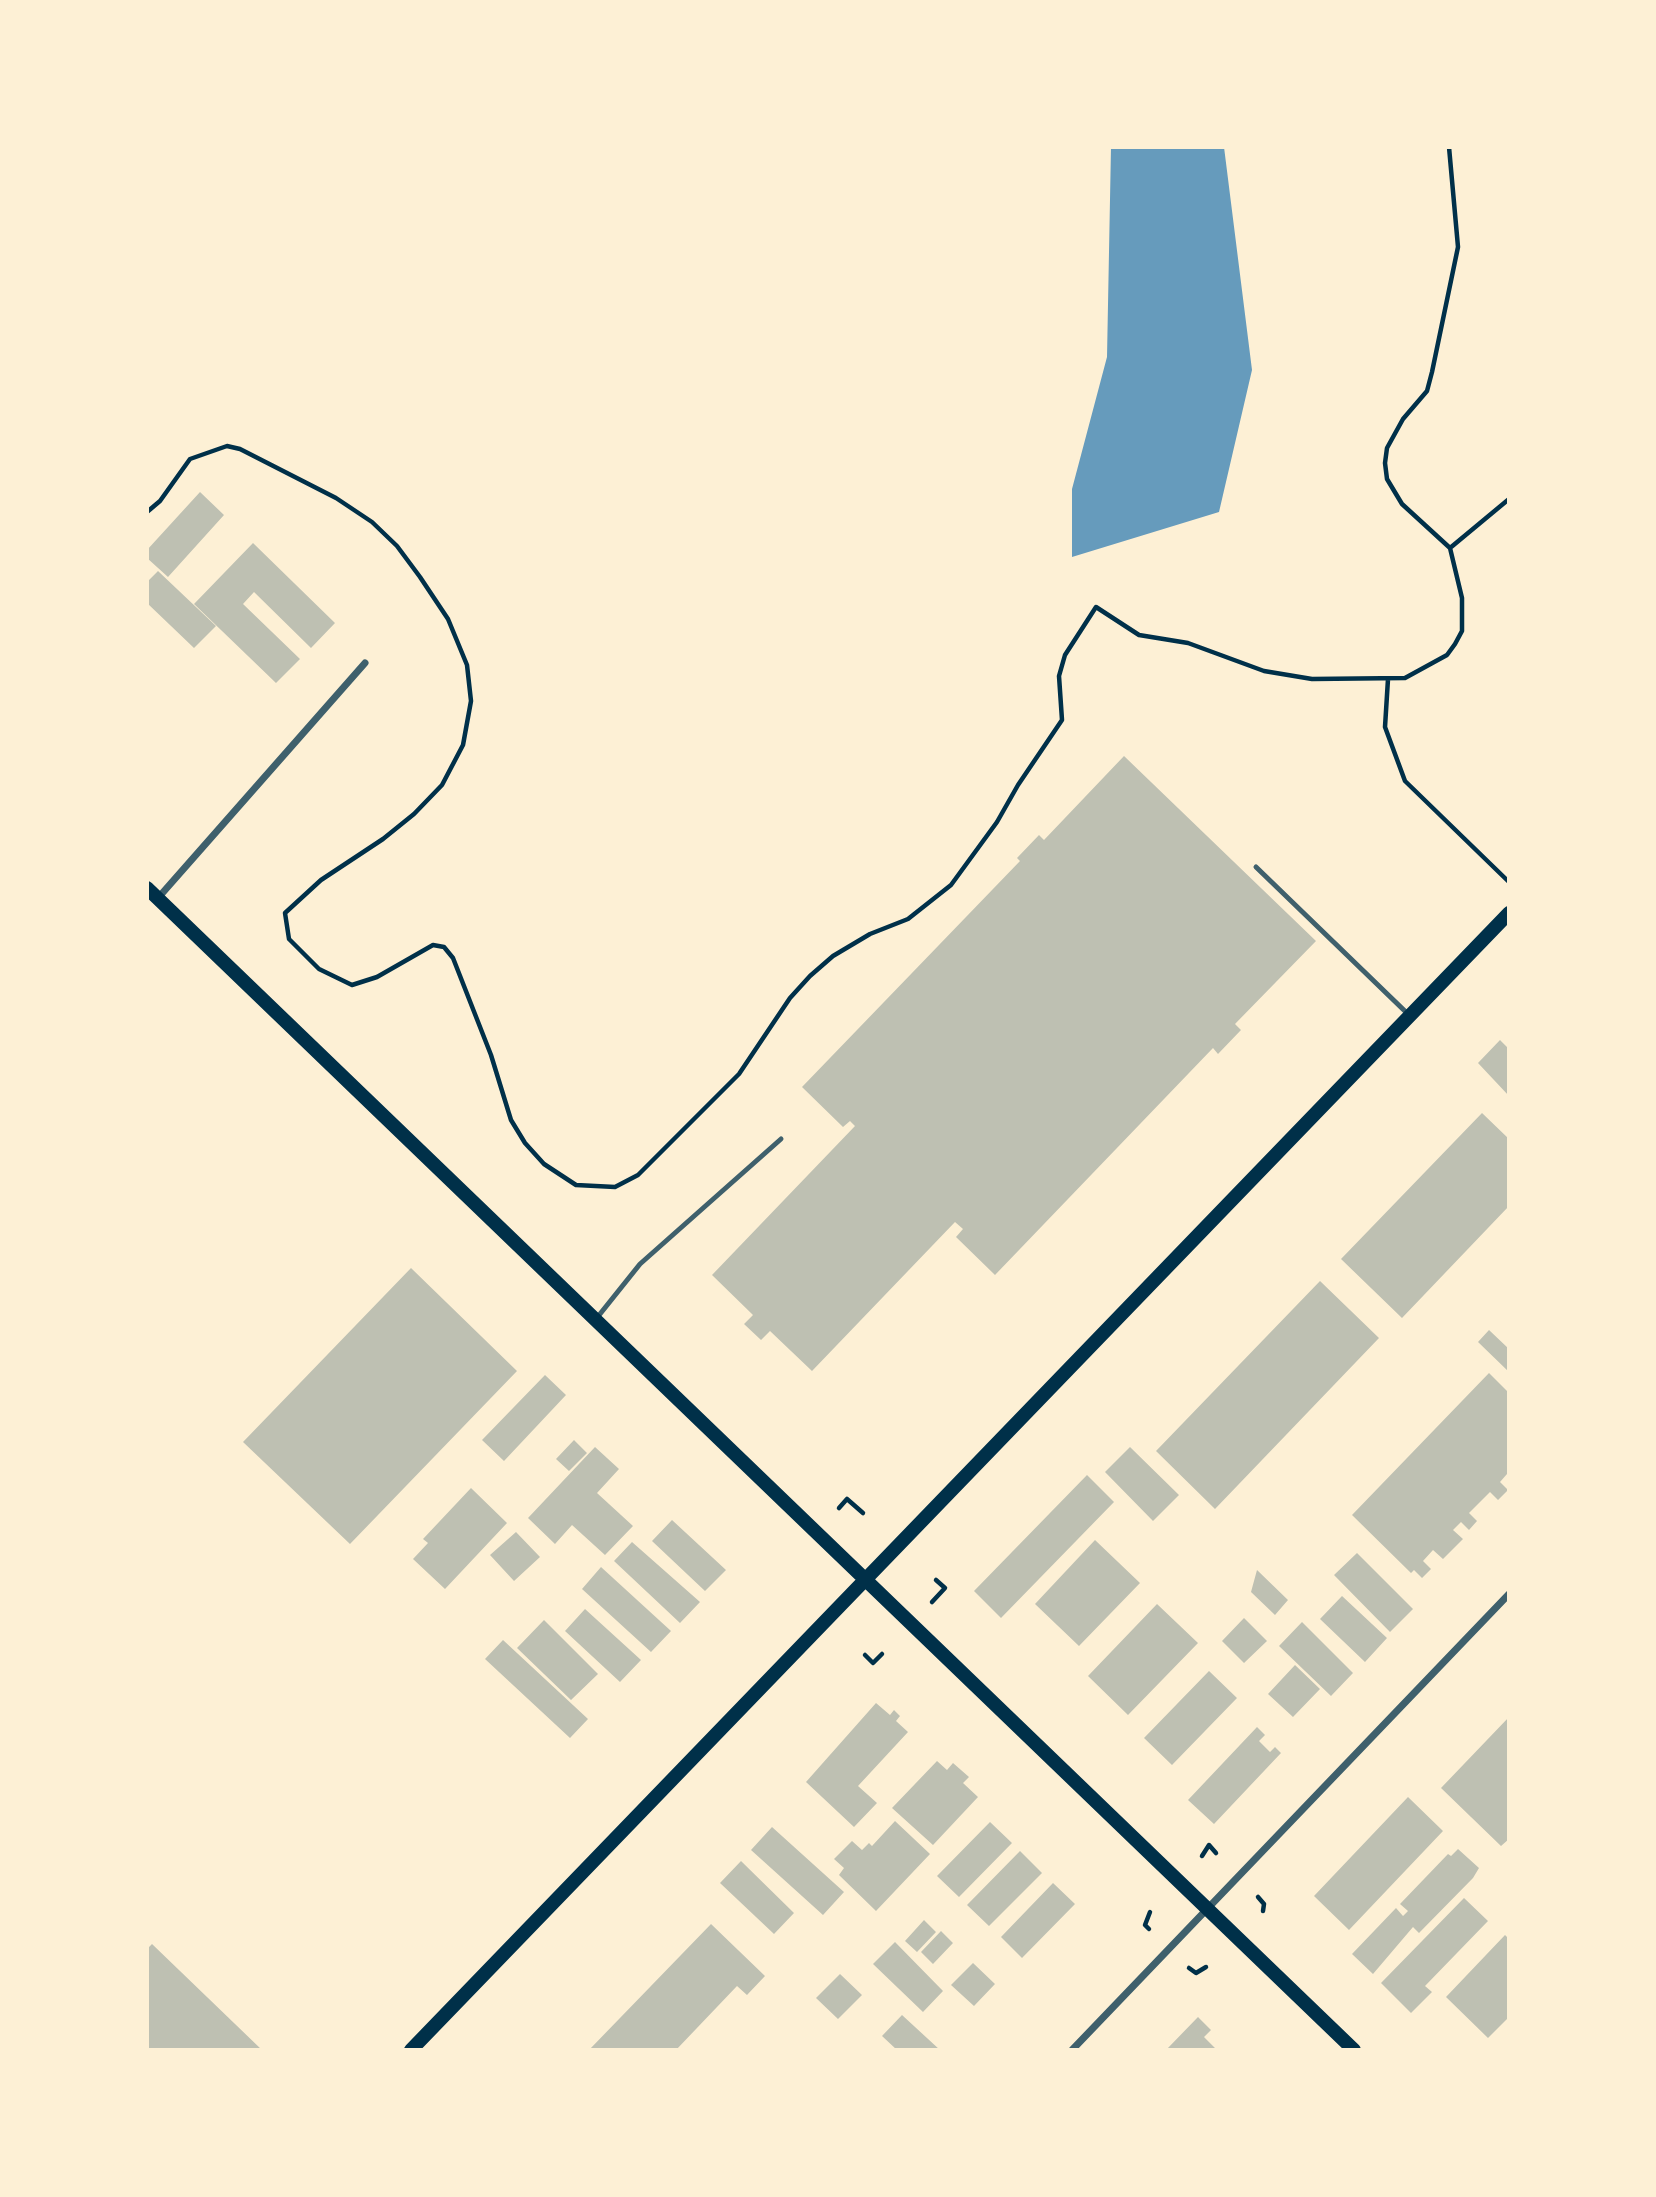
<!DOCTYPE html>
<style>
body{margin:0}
#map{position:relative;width:1656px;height:2197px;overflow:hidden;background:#fdf0d5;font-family:"DM Sans",sans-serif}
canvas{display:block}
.frame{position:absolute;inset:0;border:149px solid #fdf0d5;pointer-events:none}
</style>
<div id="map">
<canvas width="1656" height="2197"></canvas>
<div class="frame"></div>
</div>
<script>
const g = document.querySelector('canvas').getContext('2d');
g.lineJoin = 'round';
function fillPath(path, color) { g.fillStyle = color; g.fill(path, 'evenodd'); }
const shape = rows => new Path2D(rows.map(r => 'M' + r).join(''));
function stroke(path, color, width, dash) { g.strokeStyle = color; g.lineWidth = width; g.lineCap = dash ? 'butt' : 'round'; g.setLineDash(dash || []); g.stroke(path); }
fillPath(shape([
 [1111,147,1224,147,1252,370,1219,512,1072,557,1072,489,1107,357]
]), '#669bbc');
fillPath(shape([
 [200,492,224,515,168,577,147,558,147,550],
 [253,543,335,623,311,648,254,592,243,604,300,659,276,683,194,604],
 [158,571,216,626,194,648,147,603,147,582],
 [1124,756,1316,941,1235,1024,1241,1030,1218,1054,1213,1048,995,1275,956,1237,963,1229,955,1222,812,1371,770,1331,761,1340,744,1324,753,1315,712,1275,855,1126,850,1121,843,1127,802,1087,1020,861,1017,858,1039,835,1044,840],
 [1500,1040,1509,1049,1509,1096,1478,1063],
 [1482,1113,1509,1139,1509,1206,1402,1318,1341,1259],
 [411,1268,517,1371,350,1544,243,1442],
 [1320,1281,1379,1338,1215,1509,1156,1451],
 [1489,1330,1509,1349,1509,1372,1478,1342],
 [1489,1373,1509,1393,1509,1476,1507,1474,1500,1482,1508,1490,1498,1500,1490,1492,1469,1513,1477,1521,1469,1530,1461,1522,1453,1530,1463,1539,1443,1559,1433,1550,1423,1561,1431,1569,1422,1578,1414,1570,1411,1573,1352,1515],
 [545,1375,566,1395,504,1461,482,1440],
 [574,1440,587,1453,569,1471,556,1459],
 [595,1447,619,1469,597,1493,633,1526,605,1555,572,1525,555,1544,528,1518],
 [1130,1447,1179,1495,1153,1521,1105,1472],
 [1087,1475,1114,1502,1001,1618,974,1591],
 [471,1488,507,1523,445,1589,413,1559,428,1543,423,1539],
 [672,1520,726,1570,705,1591,652,1541],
 [516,1532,540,1557,514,1581,490,1555],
 [1095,1540,1140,1583,1079,1646,1035,1604],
 [632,1542,700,1602,680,1623,614,1561],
 [1357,1553,1413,1609,1390,1632,1334,1575],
 [601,1567,671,1631,651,1652,582,1589],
 [1257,1570,1288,1600,1275,1615,1251,1592],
 [1342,1596,1387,1638,1365,1662,1320,1619],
 [1157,1604,1198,1643,1128,1715,1088,1676],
 [585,1609,641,1660,620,1682,565,1631],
 [1244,1618,1267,1641,1244,1663,1222,1641],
 [544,1620,598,1674,571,1700,517,1648],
 [1302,1622,1353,1673,1331,1696,1279,1646],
 [503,1640,588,1719,570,1738,485,1659],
 [1295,1665,1320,1689,1293,1717,1268,1694],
 [1209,1671,1237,1698,1172,1765,1144,1738],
 [876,1703,890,1715,894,1710,900,1716,896,1721,908,1732,858,1786,877,1803,854,1827,806,1782],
 [1509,1717,1509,1839,1501,1846,1441,1788],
 [1257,1727,1265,1735,1259,1741,1270,1752,1275,1747,1281,1753,1214,1824,1188,1800],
 [937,1761,947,1770,953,1763,969,1777,963,1783,978,1797,933,1845,892,1808],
 [1408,1797,1443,1831,1349,1930,1314,1896],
 [895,1821,930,1854,876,1911,839,1875,844,1868,834,1859,852,1841,862,1850,869,1843,872,1846],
 [990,1822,1012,1843,959,1897,937,1876],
 [772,1827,844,1892,823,1915,751,1850],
 [1458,1849,1479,1868,1473,1878,1419,1933,1413,1927,1373,1974,1352,1954,1396,1908,1403,1916,1408,1911,1400,1904,1448,1854,1451,1856],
 [1020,1851,1042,1873,989,1926,967,1905],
 [741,1861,794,1913,774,1934,720,1883],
 [1053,1883,1075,1904,1022,1958,1001,1937],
 [1464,1898,1488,1921,1425,1986,1432,1992,1411,2013,1381,1983],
 [924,1920,936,1932,917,1952,905,1941],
 [711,1924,765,1976,747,1995,737,1986,676,2050,589,2050],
 [941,1931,953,1943,933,1964,921,1952],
 [1505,1935,1509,1939,1509,2017,1488,2038,1446,1997],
 [895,1942,943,1991,923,2012,873,1964],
 [152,1944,262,2050,147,2050,147,1949],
 [973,1963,995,1984,974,2006,951,1985],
 [840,1974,862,1995,838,2019,816,1998],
 [902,2015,940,2050,897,2050,882,2036],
 [1198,2017,1211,2030,1204,2037,1217,2050,1166,2050]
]), '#bec0b2');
stroke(shape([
 [147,512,160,501,190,459,227,446,240,449,336,498,372,522,397,546,420,577,448,619,467,665,471,701,463,745,442,785,414,814,383,839,321,880,285,913,289,939,319,969,352,985,377,977,433,945,444,947,453,958,491,1055,511,1120,525,1143,544,1164,576,1185,615,1187,638,1175,739,1074,790,998,810,976,833,956,870,934,908,919,951,885,997,822,1018,785,1062,720,1059,676,1065,655,1096,607,1139,635,1188,643,1264,671,1312,679,1405,678,1447,655,1455,644,1462,631,1462,598,1450,548,1402,504,1387,479,1385,463,1387,448,1403,419,1427,391,1432,372,1458,247,1449,147],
 [1450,548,1509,499],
 [1388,679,1385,727,1405,781,1509,882],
 [839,1508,847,1499,863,1513],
 [932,1602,945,1588,936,1580],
 [865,1655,873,1663,882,1654],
 [1202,1856,1209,1845,1216,1853],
 [1258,1897,1264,1904,1263,1911],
 [1149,1929,1145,1925,1150,1912],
 [1189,1968,1196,1973,1206,1967]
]), '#003049', 4.5);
stroke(shape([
 [1256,867,1410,1016],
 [596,1319,640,1264,781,1139]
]), '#3f606c', 5);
stroke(shape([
 [158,898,365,663],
 [1072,2050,1509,1594]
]), '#3f606c', 7);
stroke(shape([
 [147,888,1354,2050],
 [411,2050,1509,913]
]), '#003049', 14);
</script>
